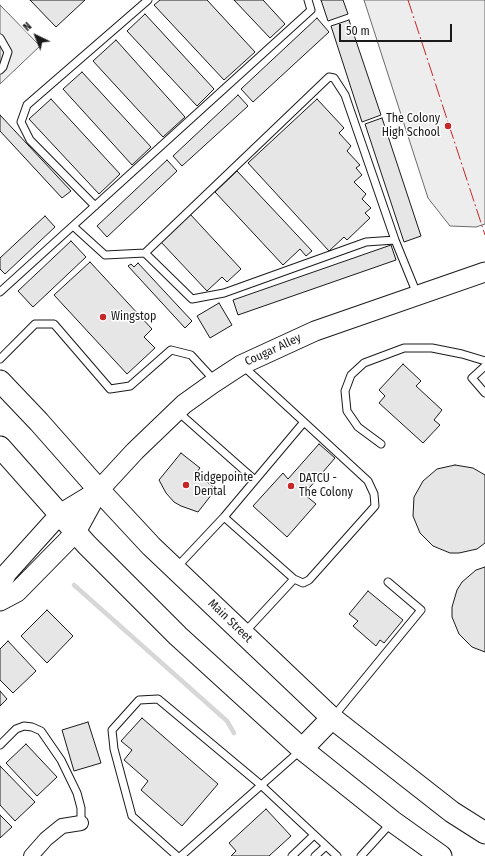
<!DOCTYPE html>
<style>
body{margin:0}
#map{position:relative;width:485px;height:856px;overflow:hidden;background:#fff;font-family:"Fira Sans Condensed",sans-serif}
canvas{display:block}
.north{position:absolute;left:16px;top:16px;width:40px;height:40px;-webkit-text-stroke:3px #fff;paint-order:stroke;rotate:317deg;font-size:11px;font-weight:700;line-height:16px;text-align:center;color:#1a1a1a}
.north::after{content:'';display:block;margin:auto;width:14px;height:18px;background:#1a1a1a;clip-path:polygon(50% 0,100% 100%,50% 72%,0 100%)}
.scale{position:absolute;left:339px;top:24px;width:113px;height:18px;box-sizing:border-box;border:2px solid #1a1a1a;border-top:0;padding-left:5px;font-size:12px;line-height:14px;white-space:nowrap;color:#1a1a1a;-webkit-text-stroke:3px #fff;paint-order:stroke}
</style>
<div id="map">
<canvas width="485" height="856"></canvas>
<div class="north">N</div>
<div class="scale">50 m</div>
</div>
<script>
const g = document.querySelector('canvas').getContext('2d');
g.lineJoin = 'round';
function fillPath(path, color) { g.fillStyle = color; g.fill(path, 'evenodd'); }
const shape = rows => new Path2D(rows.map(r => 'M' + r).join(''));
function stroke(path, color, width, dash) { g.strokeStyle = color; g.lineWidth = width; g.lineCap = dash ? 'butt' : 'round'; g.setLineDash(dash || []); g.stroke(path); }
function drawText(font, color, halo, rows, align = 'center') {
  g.font = font + ' "Fira Sans Condensed",sans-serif'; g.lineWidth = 3; g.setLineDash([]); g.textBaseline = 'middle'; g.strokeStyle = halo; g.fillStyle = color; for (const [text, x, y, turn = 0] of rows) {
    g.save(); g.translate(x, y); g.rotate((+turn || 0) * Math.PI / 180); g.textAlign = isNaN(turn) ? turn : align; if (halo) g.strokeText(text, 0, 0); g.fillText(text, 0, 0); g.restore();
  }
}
const built = shape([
 [364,0,485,0,485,224,476,227,450,226,428,198,364,0],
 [0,5,40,46,0,84,0,5]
]);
fillPath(built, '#ededed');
stroke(built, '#6a6a6a', 1);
stroke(shape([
 [74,585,227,721,234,733]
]), '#d7d7d7', 4.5);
const building = shape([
 [30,0,85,0,56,27,30,0],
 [160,0,207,0,255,52,224,80,154,5,160,0],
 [234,0,263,0,285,24,270,38,234,0],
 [321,0,343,0,348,14,328,21,321,0],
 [145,14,214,89,197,106,127,31,145,14],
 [317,18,329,32,253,102,241,89,317,18],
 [349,20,381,115,362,122,331,26,349,20],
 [116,40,185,117,163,137,93,61,116,40],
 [82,72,151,147,132,165,63,89,82,72],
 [238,95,248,106,182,166,173,156,238,95],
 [51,99,120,174,99,194,29,119,51,99],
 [317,99,344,128,339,133,351,146,347,151,360,165,356,168,362,175,354,182,366,194,362,199,371,208,365,213,370,218,347,240,344,237,329,251,248,163,317,99],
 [0,115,71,191,62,198,0,131,0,115],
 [382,118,421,236,404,242,365,124,382,118],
 [167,160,177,171,107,237,97,226,167,160],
 [237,171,312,251,306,256,300,249,283,265,215,192,237,171],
 [190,214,241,269,227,282,222,277,207,291,161,242,190,214],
 [45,216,55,227,5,274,0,269,0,258,45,216],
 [71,241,86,257,33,307,18,291,71,241],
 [391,245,396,260,238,315,233,300,391,245],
 [90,262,152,329,144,337,155,348,127,374,54,295,90,262],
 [138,263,192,321,185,328,128,266,131,264,134,267,138,263],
 [219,303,232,325,210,338,197,316,219,303],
 [403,364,421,381,416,386,442,410,434,420,440,425,423,443,379,403,385,396,379,390,403,364],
 [319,444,335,458,304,494,316,504,287,537,253,506,283,473,288,479,319,444],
 [181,453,200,468,196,473,216,489,198,512,181,506,174,502,166,493,159,480,181,453],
 [455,465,473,468,485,475,485,543,477,549,459,553,450,553,433,546,420,533,413,516,414,497,423,481,437,469,455,465],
 [485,567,485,652,472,647,459,634,452,617,452,607,457,590,462,582,476,570,485,567],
 [368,591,403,620,384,643,380,640,376,646,353,626,358,621,349,614,368,591],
 [47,610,73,636,47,663,21,636,47,610],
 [8,641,36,671,13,693,0,680,0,649,8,641],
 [0,691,7,699,0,706,0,691],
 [142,718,218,784,182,826,141,790,148,781,124,760,132,750,121,741,142,718],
 [88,722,101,763,74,771,62,730,88,722],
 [26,744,57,777,37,796,6,763,26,744],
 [0,766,35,802,15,821,0,805,0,766],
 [266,809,291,836,269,856,231,856,236,851,229,843,266,809],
 [0,815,12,827,0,838,0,815]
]);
fillPath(building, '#e6e6e6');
stroke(building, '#1a1a1a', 1);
const lane = shape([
 [0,38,8,52,3,67,0,70],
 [95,206,30,140,21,122,27,105,148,0],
 [73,226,105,255,145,253,192,299,224,293,366,242,395,240,417,294],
 [145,253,329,77,334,78,345,95,395,240],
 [0,292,311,10,308,0],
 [0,359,35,324,54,324,110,389,130,386,171,350,191,355,215,381],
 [485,366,472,378,485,393],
 [177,411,255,480],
 [381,444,358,427,347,411,345,391,351,375,364,363,404,348,432,348,462,354,485,361],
 [224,517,294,579,244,633],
 [176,568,224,517,304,422,243,366],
 [294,579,303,583,309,580,375,506,374,494,368,481,304,422],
 [334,716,421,610,388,582],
 [0,745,16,729,24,726,32,727,41,731,61,760,77,793,81,808,81,823],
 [177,856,132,816,114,749,112,730,139,700,158,699,261,785,337,856],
 [181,856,301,750],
 [292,856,314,835],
 [315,856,326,846],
 [361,856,391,823]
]);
const street = shape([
 [31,856,46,839,62,826,81,823]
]);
const secondary = shape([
 [0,586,7,573,60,514,98,491],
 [0,601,17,592,76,532,99,490,135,451,184,404,212,384,241,365,315,331,485,272]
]);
const primary = shape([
 [0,381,39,422,99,490,151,546,332,718,452,812,485,833],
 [0,447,87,545,178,636,302,749,392,821,441,856],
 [302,749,332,718]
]);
stroke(lane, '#1a1a1a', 9);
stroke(street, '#1a1a1a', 16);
stroke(secondary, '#1a1a1a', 21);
stroke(primary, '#1a1a1a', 23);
stroke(lane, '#fff', 7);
stroke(street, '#fff', 14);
stroke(secondary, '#fff', 19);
stroke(primary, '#fff', 21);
stroke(shape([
 [408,0,485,235]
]), '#c62828', 1, [14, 3, 2, 3]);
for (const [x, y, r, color] of [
 [448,126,4,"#c62828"],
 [103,317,4,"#c62828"],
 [186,485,4,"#c62828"],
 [291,486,4,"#c62828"]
]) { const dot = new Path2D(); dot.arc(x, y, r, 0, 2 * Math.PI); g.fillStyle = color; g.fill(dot); stroke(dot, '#fff', 1.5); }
drawText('12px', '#1a1a1a', '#fff', [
 ["The Colony",440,119,"right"],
 ["High School",440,133,"right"],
 ["Wingstop",111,317],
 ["Ridgepointe",194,478],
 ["Dental",194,492],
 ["DATCU -",299,479],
 ["The Colony",299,493]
], 'left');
drawText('12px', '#1a1a1a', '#fff', [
 ["Cougar Alley",273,350,-25],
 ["Main Street",230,621,44]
]);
</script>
